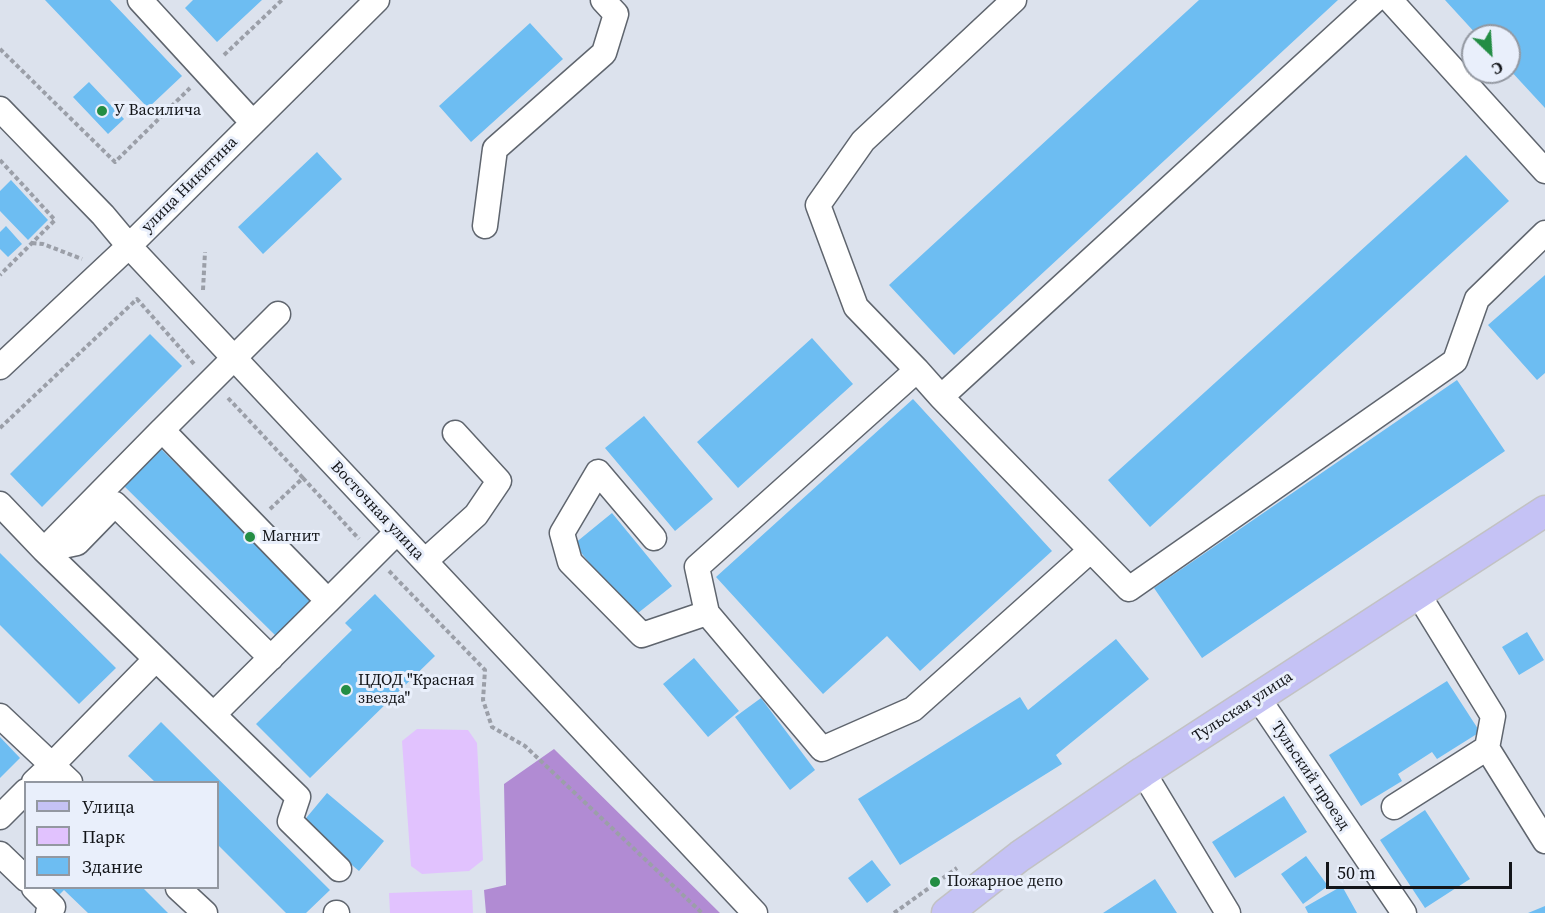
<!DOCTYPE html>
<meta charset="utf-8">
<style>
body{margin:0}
#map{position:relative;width:1545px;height:913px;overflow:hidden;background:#dce2ed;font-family:"Source Serif 4",serif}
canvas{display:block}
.legend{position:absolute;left:24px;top:781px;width:195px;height:108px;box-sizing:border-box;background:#e9effb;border:2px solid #9398a1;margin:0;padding:8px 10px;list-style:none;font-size:18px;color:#131519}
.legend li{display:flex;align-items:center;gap:12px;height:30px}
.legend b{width:30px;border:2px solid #9398a1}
.north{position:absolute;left:1461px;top:24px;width:60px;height:60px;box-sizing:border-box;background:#e9effb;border:2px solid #9398a1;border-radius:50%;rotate:155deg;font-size:16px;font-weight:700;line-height:24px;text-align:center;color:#131519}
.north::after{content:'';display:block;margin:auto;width:21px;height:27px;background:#238d44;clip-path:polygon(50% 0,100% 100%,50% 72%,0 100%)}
.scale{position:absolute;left:1326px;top:862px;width:186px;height:27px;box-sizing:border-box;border:3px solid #131519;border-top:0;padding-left:8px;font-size:18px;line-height:21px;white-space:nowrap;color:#131519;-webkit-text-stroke:4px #e9effb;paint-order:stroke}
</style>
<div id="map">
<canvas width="1545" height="913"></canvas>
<ul class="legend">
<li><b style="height:8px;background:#c5c2f5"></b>Улица</li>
<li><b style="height:16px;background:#e1c2fe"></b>Парк</li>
<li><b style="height:16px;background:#6dbdf2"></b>Здание</li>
</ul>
<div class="north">С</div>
<div class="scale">50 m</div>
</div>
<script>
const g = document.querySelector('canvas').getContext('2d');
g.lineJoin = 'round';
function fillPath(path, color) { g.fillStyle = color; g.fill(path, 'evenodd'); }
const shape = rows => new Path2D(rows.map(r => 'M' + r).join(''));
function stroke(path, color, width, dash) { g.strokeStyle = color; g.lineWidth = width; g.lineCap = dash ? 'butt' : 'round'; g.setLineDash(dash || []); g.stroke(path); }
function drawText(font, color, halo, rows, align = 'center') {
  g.font = font + ' "Source Serif 4",serif'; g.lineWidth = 6; g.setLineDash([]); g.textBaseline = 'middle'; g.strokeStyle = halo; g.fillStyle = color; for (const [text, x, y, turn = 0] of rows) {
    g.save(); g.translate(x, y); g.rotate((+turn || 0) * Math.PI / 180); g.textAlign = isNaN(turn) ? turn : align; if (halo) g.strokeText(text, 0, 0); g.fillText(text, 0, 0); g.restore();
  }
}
fillPath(shape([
 [417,729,468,730,477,743,483,860,469,871,422,874,411,866,402,741],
 [472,890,473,913,390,913,389,893]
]), '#e1c2fe');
fillPath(shape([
 [554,749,720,913,486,913,484,890,506,885,504,784]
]), '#b18bd3');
fillPath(shape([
 [45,0,110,0,182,76,148,108],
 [193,0,262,0,217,42,185,8],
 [1199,0,1338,0,954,355,889,285],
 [1445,0,1545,0,1545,108,1509,69,1509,36,1478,36],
 [530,23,563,59,471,142,439,106],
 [89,82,124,119,108,134,73,97],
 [317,152,342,179,263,254,238,227],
 [1466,155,1509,201,1150,527,1108,480],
 [11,180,48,220,28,240,0,211,0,191],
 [6,226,22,244,8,257,0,249,0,232],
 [1545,275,1545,373,1537,380,1488,325],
 [150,334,182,366,42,507,10,474],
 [812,338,853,384,738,488,697,442],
 [1457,380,1505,451,1202,658,1154,588],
 [913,399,1052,551,920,671,887,636,823,694,716,577],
 [644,416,713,499,675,531,605,448],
 [160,448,312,599,276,636,123,485],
 [612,513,672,586,633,617,574,544],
 [0,553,116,668,79,704,0,625],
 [375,594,435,656,310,778,256,724,352,630,345,623],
 [1527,632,1544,660,1519,675,1502,647],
 [1116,639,1149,679,1056,755,1062,764,900,865,858,799,1020,697,1028,710],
 [694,658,739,711,708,737,663,684],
 [1447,681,1480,732,1437,759,1432,752,1398,774,1402,781,1361,806,1329,755],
 [761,698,815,770,790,790,735,717],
 [161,722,330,890,306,913,286,913,218,845,218,782,155,782,128,756],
 [0,737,20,758,0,778],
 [327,793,384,841,359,871,302,823],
 [1284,796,1307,832,1235,878,1212,842],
 [1425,810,1470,879,1425,908,1380,840],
 [1306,856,1328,886,1303,904,1281,874],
 [872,860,891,885,867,903,848,878],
 [1155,879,1177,913,1103,913],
 [1342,886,1357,913,1308,913,1305,907],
 [46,888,143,888,168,913,88,913,64,890,56,898],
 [1545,906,1545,913,1528,913]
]), '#6dbdf2');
const minor = shape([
 [140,0,253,123],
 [1375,0,941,397,1129,589,1455,361,1477,299,1545,233],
 [1390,0,1545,171],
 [0,109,103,215,129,246,755,913],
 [485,226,495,149,604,53,616,14,603,0],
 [278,314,162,430,328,601,397,532],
 [0,367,129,246,377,0],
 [917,370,856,307,818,205,863,141,1014,0],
 [941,397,917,370,697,567,707,613,822,749,913,709,1091,550],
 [0,504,44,550,162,430],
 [654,538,598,472,562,533,570,562,642,635,707,613],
 [425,561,476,515,499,481,455,433],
 [271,658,115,504,77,543,44,550,298,797,290,821,339,869],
 [1258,698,1404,913],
 [214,714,328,601],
 [0,716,52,765,34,782],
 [1487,748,1545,841],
 [1143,772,1228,913],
 [70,782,52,765,156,659],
 [1394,807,1487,748,1493,716,1418,594],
 [0,817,26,791],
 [0,854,26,879],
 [34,888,53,907,48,913],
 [178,888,205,913],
 [336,913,337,913]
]);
const major = shape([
 [947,913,1020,856,1143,772,1545,511]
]);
stroke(minor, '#5f656e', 27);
stroke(major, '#c2c2c3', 33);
stroke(shape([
 [0,49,115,162,190,88],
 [224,55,282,0],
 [0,160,55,220,0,275],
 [32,243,43,244,82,259],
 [203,290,205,252],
 [228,398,303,478],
 [0,428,137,299,195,365],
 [270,509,303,478,359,539],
 [389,571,485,670,483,700,492,727,525,746,702,913],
 [894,913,957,868]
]), '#9b9fa8', 4, [4.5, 3]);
stroke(minor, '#fff', 24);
stroke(major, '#c5c2f5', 30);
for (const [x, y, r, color] of [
 [102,111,6,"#238d44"],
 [250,537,6,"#238d44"],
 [346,690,6,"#238d44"],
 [935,882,6,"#238d44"]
]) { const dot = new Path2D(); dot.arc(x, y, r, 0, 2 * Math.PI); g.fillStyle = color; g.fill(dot); stroke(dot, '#e9effb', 2); }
drawText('16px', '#131519', '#e9effb', [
 ["У Василича",114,111],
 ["Магнит",262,537],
 ["ЦДОД \"Красная",358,681],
 ["звезда\"",358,699],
 ["Пожарное депо",947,882]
], 'left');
drawText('16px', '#131519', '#e9effb', [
 ["улица Никитина",190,185,-45],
 ["Восточная улица",377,511,47],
 ["Тульская улица",1243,707,-33],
 ["Тульский проезд",1310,776,56]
]);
</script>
